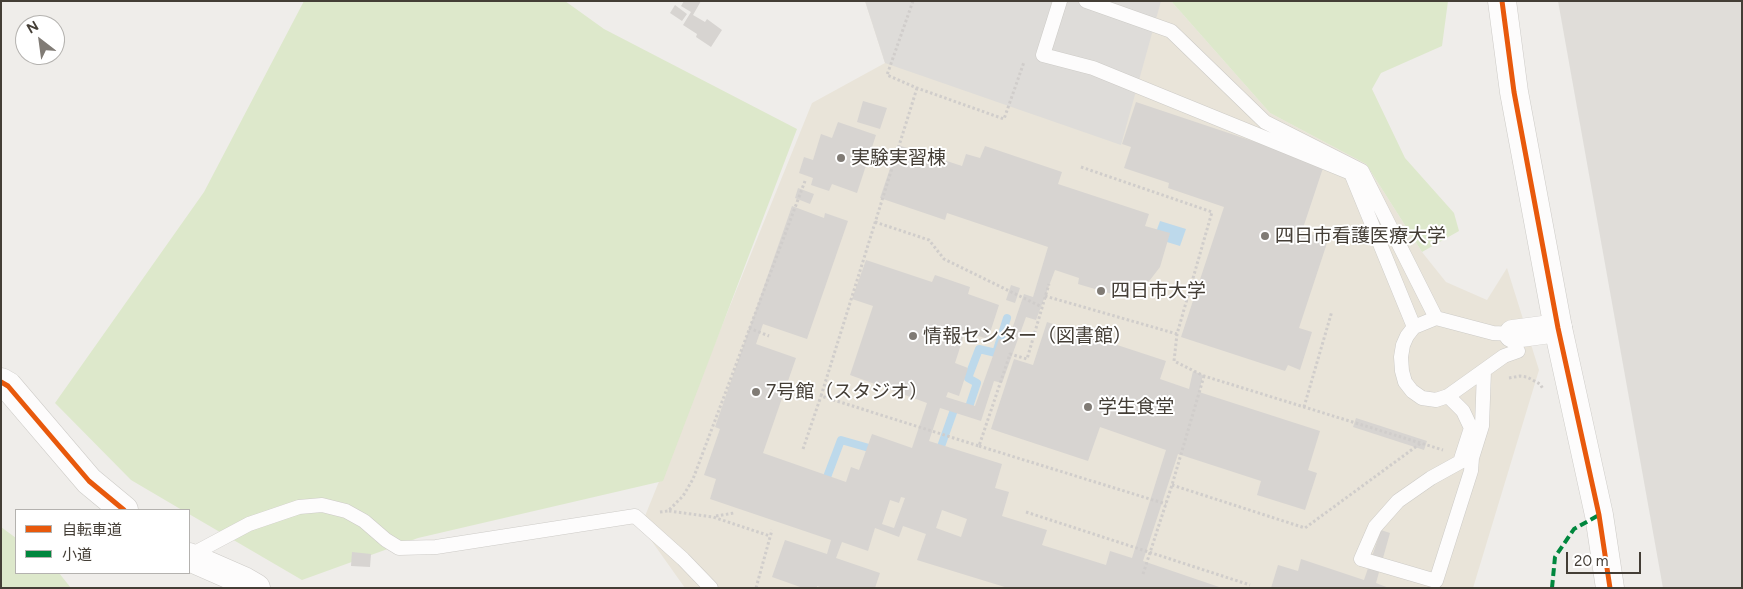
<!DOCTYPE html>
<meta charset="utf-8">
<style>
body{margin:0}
#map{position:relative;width:1743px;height:589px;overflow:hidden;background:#efedea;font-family:Figtree,"Noto Sans JP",sans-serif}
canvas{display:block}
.frame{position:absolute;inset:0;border:2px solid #443e36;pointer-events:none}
.legend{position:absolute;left:15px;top:509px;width:175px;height:65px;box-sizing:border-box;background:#fff;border:1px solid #b4b2af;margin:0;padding:6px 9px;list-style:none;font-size:15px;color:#443e36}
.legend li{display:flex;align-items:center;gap:10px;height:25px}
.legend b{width:25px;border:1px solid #b4b2af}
.north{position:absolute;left:15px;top:15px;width:50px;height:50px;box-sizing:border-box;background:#fff;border:1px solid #b4b2af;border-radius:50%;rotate:330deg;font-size:14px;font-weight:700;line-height:20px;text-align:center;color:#443e36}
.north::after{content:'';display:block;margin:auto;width:18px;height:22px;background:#807b75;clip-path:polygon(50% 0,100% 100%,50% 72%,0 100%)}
.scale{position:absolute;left:1566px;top:552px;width:75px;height:22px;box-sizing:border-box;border:2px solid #443e36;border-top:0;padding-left:6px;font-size:15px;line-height:18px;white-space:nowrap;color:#443e36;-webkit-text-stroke:4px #fff;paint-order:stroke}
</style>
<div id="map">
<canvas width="1743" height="589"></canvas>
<div class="frame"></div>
<ul class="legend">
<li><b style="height:6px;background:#e8590c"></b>自転車道</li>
<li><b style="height:6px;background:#00873e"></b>小道</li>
</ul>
<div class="north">N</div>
<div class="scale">20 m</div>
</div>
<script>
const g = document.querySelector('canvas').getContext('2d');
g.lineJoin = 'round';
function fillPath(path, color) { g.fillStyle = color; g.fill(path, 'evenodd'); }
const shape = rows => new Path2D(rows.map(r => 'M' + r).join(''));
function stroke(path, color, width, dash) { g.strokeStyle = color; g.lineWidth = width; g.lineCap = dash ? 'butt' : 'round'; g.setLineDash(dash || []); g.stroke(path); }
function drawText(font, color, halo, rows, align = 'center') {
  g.font = font + ' Figtree,"Noto Sans JP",sans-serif'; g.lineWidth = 4; g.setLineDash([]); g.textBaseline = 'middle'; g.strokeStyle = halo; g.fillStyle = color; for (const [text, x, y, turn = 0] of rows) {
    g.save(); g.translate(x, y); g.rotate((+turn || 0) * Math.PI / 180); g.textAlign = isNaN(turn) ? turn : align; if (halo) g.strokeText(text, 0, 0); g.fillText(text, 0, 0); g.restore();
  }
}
fillPath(shape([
 [1558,1,1742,1,1742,588,1663,588]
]), '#e0ddd9');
fillPath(shape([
 [865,1,1171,1,1270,113,1366,164,1422,252,1446,282,1487,300,1507,268,1539,370,1473,588,685,588,641,526,812,103,885,63]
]), '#e9e4d9');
fillPath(shape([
 [304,1,565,1,604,29,797,129,663,481,418,538,302,580,189,514,189,510,182,510,131,480,55,403,204,192],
 [1171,1,1448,1,1442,46,1381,73,1372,89,1405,158,1454,213,1459,231,1422,252,1366,164,1270,113],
 [1,527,16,538,16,573,59,573,71,588,1,588]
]), '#dde8cb');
fillPath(shape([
 [865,1,1161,1,1121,145,885,63]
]), '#dedcd9');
fillPath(shape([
 [1160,221,1186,229,1180,246,1154,238]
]), '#bdd9eb');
stroke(shape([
 [938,455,955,407,969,407,977,383,968,378,979,349,996,353,1007,318],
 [824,485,841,440,876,450]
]), '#bdd9eb', 8);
fillPath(shape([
 [684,1,701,1,693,15,705,22,707,19,722,30,711,47,696,37,697,34,683,25,691,12,681,6],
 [675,5,687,14,682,21,670,13],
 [863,101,887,108,880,129,857,122],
 [1136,102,1324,165,1302,231,1328,240,1299,328,1312,332,1300,370,1288,365,1285,371,1181,337,1224,207,1168,188,1169,183,1124,168,1131,147,1122,144],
 [838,122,876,135,857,193,832,184,829,191,811,185,813,178,799,173,804,157,813,160,821,134,832,138],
 [898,145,962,166,966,154,980,158,985,146,1062,172,1058,184,1149,214,1145,226,1170,233,1160,267,1150,280,1136,290,1124,294,1112,294,1078,284,1079,278,1055,270,1036,320,1026,317,1002,383,994,381,981,421,940,408,929,441,1002,464,995,488,1009,492,1002,516,1047,530,1042,545,1106,565,1110,551,1132,558,1166,450,1100,427,1088,461,991,429,1014,359,1033,365,1047,322,1166,361,1160,379,1189,389,1193,371,1203,375,1199,392,1320,431,1308,470,1317,473,1305,510,1257,495,1261,481,1178,454,1143,561,1222,588,1008,588,917,560,926,534,903,526,899,537,875,528,868,551,842,542,836,558,880,573,875,588,823,588,817,586,817,588,803,588,772,577,785,540,827,554,831,540,710,499,716,479,704,475,720,429,715,427,792,206,824,218,825,213,848,221,807,339,763,324,756,344,796,358,763,453,846,482,851,467,859,470,872,434,912,448,927,403,850,375,873,306,852,299,866,260,932,282,935,275,970,287,968,294,999,305,988,339,965,332,955,363,968,368,959,396,948,392,946,397,975,406,999,339,1008,341,1024,294,1033,297,1048,247,947,213,945,220,880,198],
 [901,497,905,498,894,528,882,524,890,500,899,503],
 [942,510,967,519,961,537,936,528],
 [798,188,814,194,810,204,795,198],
 [1011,285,1020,288,1015,303,1006,300],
 [1356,418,1427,441,1424,450,1353,427],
 [1381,530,1390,533,1376,583,1389,588,1271,588,1278,565,1298,571,1301,559,1364,580],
 [352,552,371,554,370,567,351,566]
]), '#d7d4d1');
const service = shape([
 [1060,1,1043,55,1093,68,1351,173,1414,327],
 [1086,1,1171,31,1265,122,1362,171,1436,318],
 [1513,334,1493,333,1436,318,1414,327,1407,336,1403,345,1401,357,1402,371,1405,382,1412,391,1422,398,1436,400,1448,396,1504,356,1518,351],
 [1448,396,1463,411,1471,428,1460,462,1431,478,1398,501,1375,527,1361,559,1436,581,1471,471,1472,458,1482,426,1484,371],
 [189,556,249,524,299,507,322,505,346,511,364,521,386,540,399,548,436,547,635,516,683,559,711,588]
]);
const minor = shape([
 [1513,334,1558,328],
 [1,382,8,386,89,481,124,510],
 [189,557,244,581,256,588]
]);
const tertiary = shape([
 [1502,1,1514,92,1558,328,1599,515,1610,588]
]);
stroke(service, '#cdcbc7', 15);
stroke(minor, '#cdcbc7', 29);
stroke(tertiary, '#cdcbc7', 29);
stroke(shape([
 [913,1,887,75,917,88,1004,119,1024,62],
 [917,88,821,396,979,446,1010,354,1027,359,1049,284],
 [1081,167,1212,212,1177,334,1174,361,1204,376,1443,450],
 [875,222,929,240,944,259,1042,307],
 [1045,296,1177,334],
 [749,328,769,336],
 [1509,378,1520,376,1527,377,1540,384,1543,389],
 [1304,407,1332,311],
 [979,446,1166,504],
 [803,449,821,396],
 [1172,485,1305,528,1421,443],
 [669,511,713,517,770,536],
 [660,512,668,511,683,496,693,479,805,181],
 [1026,512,1250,585],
 [716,516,734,513],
 [1143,574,1172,485,1204,376],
 [756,588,772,530]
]), '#d0cdcb', 3, [2.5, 2.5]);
stroke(service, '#fdfcfc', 14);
stroke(minor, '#fdfcfc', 28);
stroke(tertiary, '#fdfcfc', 28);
stroke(shape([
 [1552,588,1555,557,1574,529,1599,515]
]), '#00873e', 4, [8, 4]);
stroke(shape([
 [1502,1,1514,92,1558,328,1599,515,1610,588],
 [1,382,8,386,89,481,124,510]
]), '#e8590c', 5);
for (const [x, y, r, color] of [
 [841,158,5,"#807b75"],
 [1265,236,5,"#807b75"],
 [1101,291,5,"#807b75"],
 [913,336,5,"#807b75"],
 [756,392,5,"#807b75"],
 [1088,407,5,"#807b75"]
]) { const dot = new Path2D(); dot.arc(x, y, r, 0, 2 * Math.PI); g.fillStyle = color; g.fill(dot); stroke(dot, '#fff', 2); }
drawText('19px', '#443e36', '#fff', [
 ["実験実習棟",851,158],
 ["四日市看護医療大学",1275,236],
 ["四日市大学",1111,291],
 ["情報センター（図書館）",923,336],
 ["7号館（スタジオ）",766,392],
 ["学生食堂",1098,407]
], 'left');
</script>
